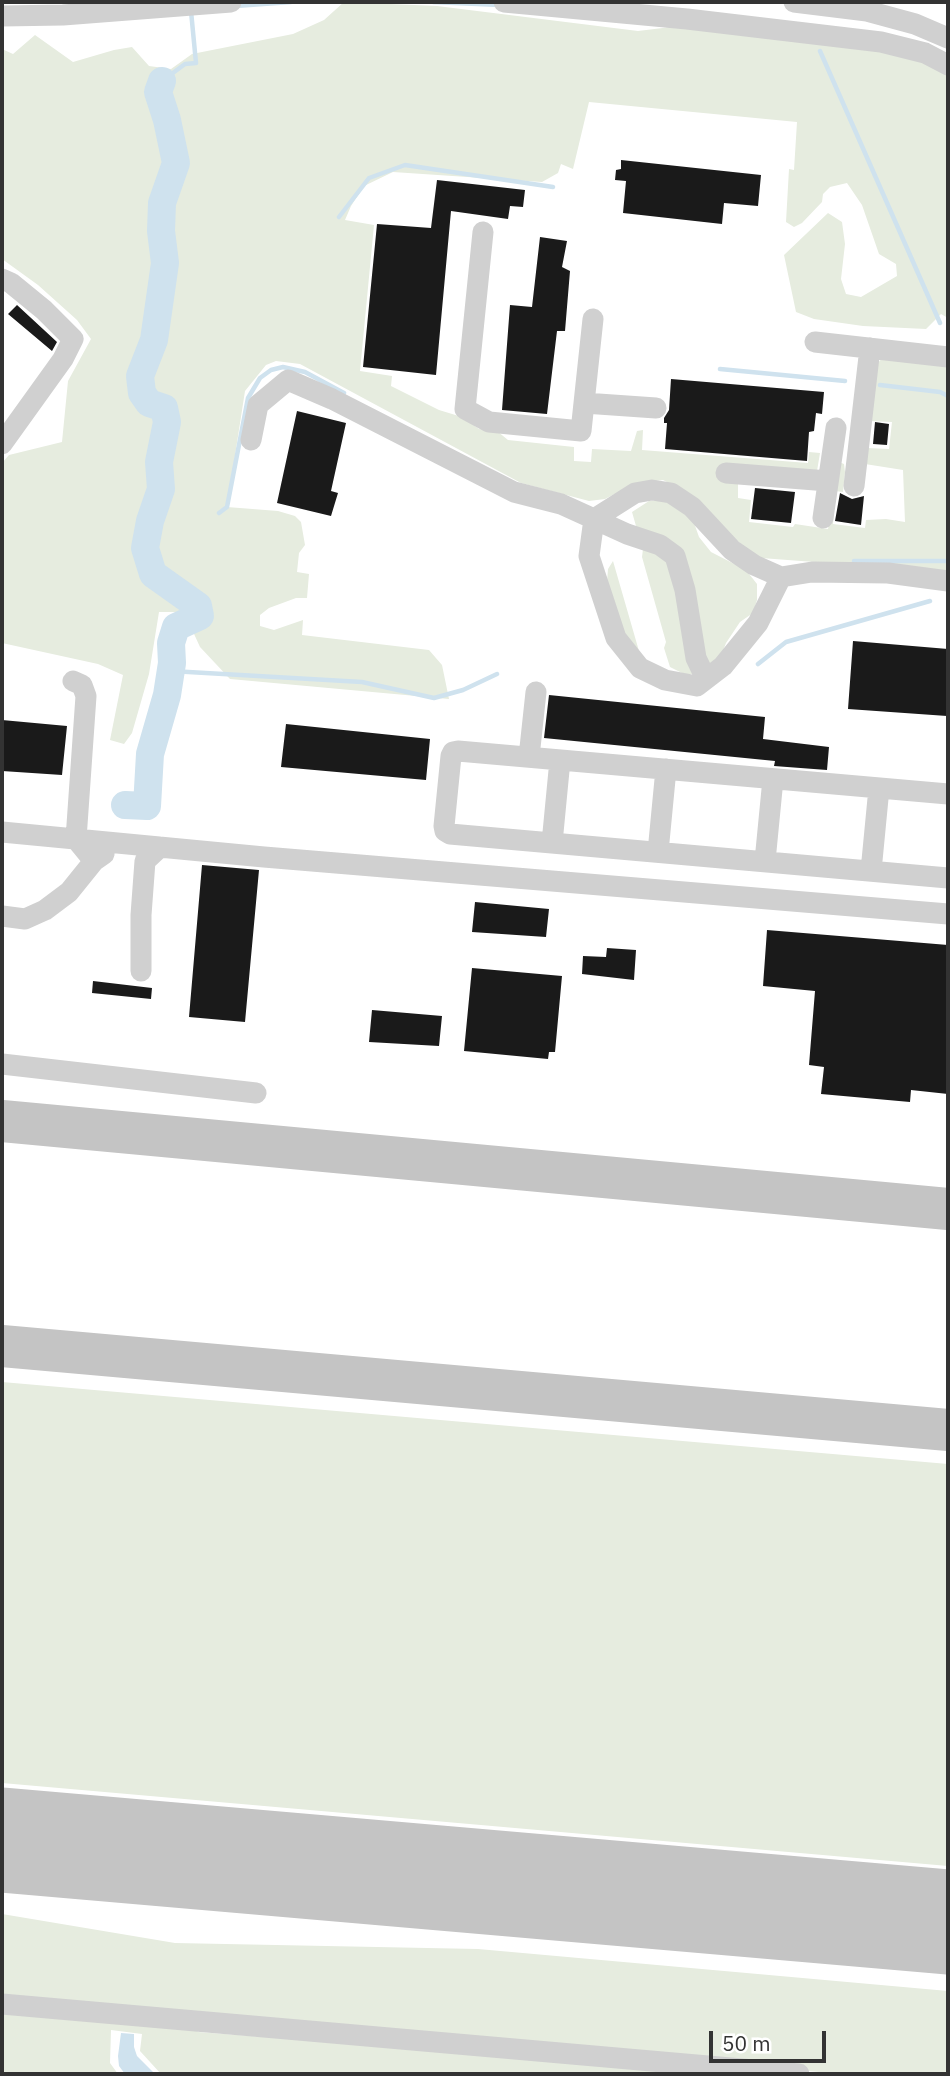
<!DOCTYPE html>
<style>
body{margin:0}
#map{position:relative;width:950px;height:2076px;overflow:hidden;background:#fff;font-family:"IBM Plex Sans",sans-serif}
canvas{display:block}
.frame{position:absolute;inset:0;border:4px solid #333;pointer-events:none}
.scale{position:absolute;left:709px;top:2031px;width:117px;height:32px;box-sizing:border-box;border:4px solid #333;border-top:0;padding-left:9px;font-size:21px;line-height:24px;white-space:nowrap;color:#333;-webkit-text-stroke:5px #fff;paint-order:stroke}
</style>
<div id="map">
<canvas width="950" height="2076"></canvas>
<div class="frame"></div>
<div class="scale">50 m</div>
</div>
<script>
const g = document.querySelector('canvas').getContext('2d');
g.lineJoin = 'round';
function fillPath(path, color) { g.fillStyle = color; g.fill(path, 'evenodd'); }
const shape = rows => new Path2D(rows.map(r => 'M' + r).join(''));
function stroke(path, color, width, dash) { g.strokeStyle = color; g.lineWidth = width; g.lineCap = dash ? 'butt' : 'round'; g.setLineDash(dash || []); g.stroke(path); }
fillPath(shape([
 [344,2,437,6,638,31,671,27,888,49,948,73,948,318,941,314,926,329,863,326,814,319,796,312,784,255,828,213,842,222,845,244,841,279,846,294,861,297,897,276,896,264,879,254,862,205,847,183,830,187,823,194,822,202,802,223,794,227,786,222,789,169,794,170,797,122,589,102,573,169,561,164,558,173,542,182,393,172,364,186,351,206,345,220,374,225,360,371,392,376,391,386,439,410,462,417,479,429,497,431,508,440,574,447,574,461,591,462,592,449,631,451,637,431,643,430,642,450,808,463,809,452,820,453,817,471,738,483,738,498,751,500,749,522,793,527,795,524,828,529,839,462,844,464,845,472,843,492,835,491,833,524,865,528,866,520,886,519,905,522,903,470,865,464,867,448,889,449,892,422,868,421,876,365,884,356,948,359,948,572,761,558,742,545,681,489,663,480,636,483,605,499,589,501,521,483,300,364,276,361,266,365,245,391,227,507,278,511,295,516,301,522,305,545,299,553,297,572,309,574,307,598,296,598,269,608,260,615,260,626,274,630,303,620,302,635,429,650,442,665,449,699,230,679,200,647,184,612,159,612,149,674,132,733,124,744,110,740,123,675,98,664,2,643,2,463,9,455,62,442,68,381,91,339,77,320,38,285,2,259,2,49,13,54,35,35,73,62,114,50,132,47,149,66,171,69,192,54,293,34,324,20],
 [667,500,693,520,699,537,711,552,746,570,757,584,757,600,753,613,740,622,726,643,721,656,709,669,693,611,690,574,638,533,632,512,649,501],
 [643,549,667,556,694,674,684,674,670,667,664,648,666,642,642,557],
 [613,561,641,658,625,640,607,582,608,569],
 [2,1382,948,1464,948,1866,2,1783],
 [2,1914,175,1943,478,1949,948,1991,948,2074,842,2074,2,2001],
 [2,2009,194,2026,198,2032,751,2074,161,2074,140,2051,142,2034,111,2030,110,2063,118,2074,2,2074]
]), '#e6ecdf');
fillPath(shape([
 [121,2033,134,2034,134,2047,137,2056,155,2074,125,2074,119,2066,118,2056]
]), '#cfe2ee');
stroke(shape([
 [433,2,499,5],
 [236,6,291,2],
 [820,51,940,323],
 [162,81,185,64,196,63,191,11],
 [339,217,369,178,405,165,553,187],
 [720,369,845,381],
 [880,385,940,392,948,396],
 [219,513,227,507,248,398,260,378,271,370,283,367,305,372,344,393],
 [854,561,948,561],
 [758,664,786,642,930,601],
 [171,671,362,682,434,698,463,690,497,674]
]), '#cfe2ee', 4.5);
stroke(shape([
 [125,805,147,806,150,754,167,695,172,663,171,643,176,627,200,616,198,606,153,574,145,548,150,521,161,489,159,462,167,422,164,408,149,403,142,393,140,376,154,340,165,263,161,231,162,203,176,163,167,120,158,92,162,81]
]), '#cfe2ee', 28);
stroke(shape([
 [2,1121,948,1209],
 [2,1346,948,1430]
]), '#c4c4c4', 42);
stroke(shape([
 [2,1840,948,1922]
]), '#c4c4c4', 105);
fillPath(shape([
 [621,160,761,175,758,206,724,203,722,224,623,213,626,181,615,180,616,170,621,169],
 [437,180,525,190,523,207,510,206,508,219,451,211,436,375,363,367,377,224,431,228],
 [540,237,567,241,562,267,570,271,565,331,557,331,547,414,502,410,510,305,532,307],
 [17,305,57,342,52,351,8,314],
 [671,379,824,392,822,414,816,413,814,431,809,432,807,461,665,449,667,423,664,423,664,418,669,410],
 [297,411,346,423,331,491,338,493,331,516,277,503],
 [875,422,889,424,887,445,873,444],
 [755,488,795,492,791,523,751,519],
 [840,493,852,499,864,496,861,525,835,521],
 [853,641,948,649,947,716,848,709],
 [549,695,765,717,763,739,829,747,827,770,774,766,775,761,544,738],
 [2,720,67,726,62,775,2,771],
 [286,724,430,739,426,780,281,767],
 [202,865,259,870,245,1022,189,1017],
 [475,902,549,909,546,937,472,932],
 [767,930,948,945,948,1094,911,1090,910,1102,821,1094,824,1067,809,1065,815,991,763,986],
 [607,948,636,950,634,980,582,974,583,956,606,957],
 [472,968,562,976,555,1052,549,1052,548,1059,464,1051],
 [93,981,152,988,151,999,92,993],
 [372,1010,442,1016,439,1046,369,1042]
]), '#1a1a1a');
stroke(shape([
 [504,2,687,19,881,42,925,53,948,65],
 [794,2,867,11,915,24,948,38],
 [2,16,63,15,231,2],
 [483,232,465,409,489,422,581,431,593,319],
 [2,279,11,283,44,310,73,339,63,359,2,444],
 [815,342,948,357],
 [584,403,656,408],
 [251,440,258,405,288,380,332,399,514,492,561,504,594,519,589,556,616,638,640,668,665,680,697,686,723,666,758,623,781,577,812,572,888,573,948,581],
 [726,473,828,481],
 [854,486,870,348],
 [823,518,836,428],
 [594,519,635,493,652,490,671,493,692,507,732,550,754,565,781,577],
 [594,519,627,534,660,545,675,556,685,590,696,658,706,679],
 [73,681,82,685,86,696,76,839,94,861],
 [529,757,536,692],
 [948,794,458,751,453,752,451,756,444,826,445,831,450,834,948,878],
 [2,832,264,857,948,914],
 [552,843,560,760],
 [658,852,666,769],
 [765,861,773,779],
 [871,871,879,788],
 [2,916,25,919,45,910,69,892,94,861,104,854],
 [141,971,141,915,145,861,160,847],
 [2,1064,256,1093],
 [2,2004,799,2074]
]), '#d0d0d0', 21);
</script>
